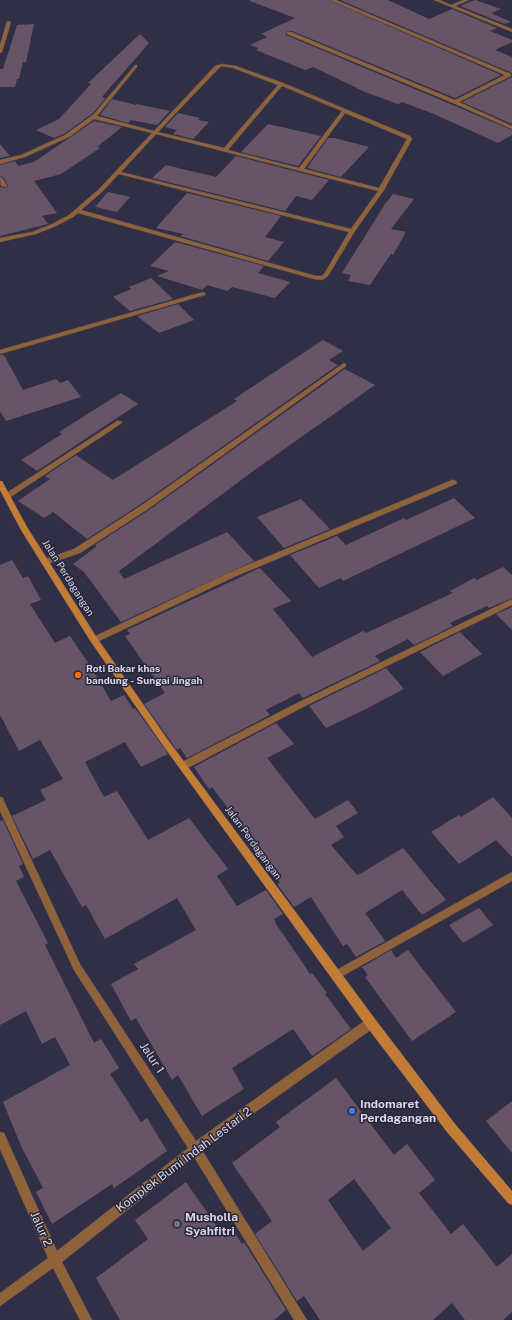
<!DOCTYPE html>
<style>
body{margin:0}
canvas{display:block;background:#302f45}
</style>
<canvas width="512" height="1320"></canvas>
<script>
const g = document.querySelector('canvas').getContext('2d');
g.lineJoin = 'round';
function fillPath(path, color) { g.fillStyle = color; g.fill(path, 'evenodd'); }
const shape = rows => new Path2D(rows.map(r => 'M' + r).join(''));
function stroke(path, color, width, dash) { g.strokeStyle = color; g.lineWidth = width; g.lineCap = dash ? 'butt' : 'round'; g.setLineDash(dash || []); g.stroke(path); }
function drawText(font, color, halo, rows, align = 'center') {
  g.font = font + ' "Public Sans",sans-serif'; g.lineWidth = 3; g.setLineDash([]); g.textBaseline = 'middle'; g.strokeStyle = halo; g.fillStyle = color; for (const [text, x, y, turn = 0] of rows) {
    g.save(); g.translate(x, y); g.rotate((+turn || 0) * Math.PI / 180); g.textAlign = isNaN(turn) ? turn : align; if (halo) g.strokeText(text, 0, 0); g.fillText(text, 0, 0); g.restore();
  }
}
fillPath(shape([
 [250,0,329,0,501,75,455,98,292,31,286,32,286,35,512,130,512,135,498,143,434,114,402,102,398,104,365,92,313,67,305,70,256,50,259,48,250,45,267,37,261,34,295,18,250,1],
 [340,0,388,0,429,19,452,9,497,28,490,31,512,40,512,42,495,50,512,57,512,73],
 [475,0,501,9,491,13,511,22,505,24,460,6],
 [34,24,26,62,23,62,19,79,17,79,15,87,0,87,0,69,3,69,17,25],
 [140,34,149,43,102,97,106,98,93,113,64,134,54,138,36,130,59,119,91,84,88,83],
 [512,77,512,124,462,102],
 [112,99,136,105,137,104,170,111,157,125,131,120,128,123,100,115],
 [178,113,200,118,198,120,209,122,193,139,173,134,177,130,165,127],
 [94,121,122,127,97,147,100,148,61,174,34,181,57,213,42,216,48,224,0,236,0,187,6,188,8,186,4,178,0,176,0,165,15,161,18,166,34,162],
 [268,124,321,136,298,166,241,152],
 [328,138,334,138,369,147,341,177,307,168],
 [0,144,10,156,0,158],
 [236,156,329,180,312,200,296,196,285,211,152,178,166,165,216,177],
 [108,192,130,197,117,212,95,207],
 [187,193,281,216,265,237,284,242,268,261,180,236,183,234,156,228],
 [393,194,414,199,391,229,406,232,393,255,391,254,370,285,348,281,351,275,342,273,385,204],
 [175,242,264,266,258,273,290,282,275,298,232,287,227,291,207,285,202,290,157,276,169,271,150,266],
 [151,278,173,299,130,311,113,297,131,289,129,287],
 [178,304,194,320,159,333,137,316],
 [323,340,343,351,329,360,338,365,141,504,87,539,53,512,44,518,18,501,50,479,45,476,76,455,113,480,237,401,234,399],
 [0,355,4,355,23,390,56,379,60,383,68,380,81,397,6,421,0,411],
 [345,369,375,385,256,469,119,571,124,579,227,532,254,561,121,622,84,572,73,564,97,546,95,545,149,510],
 [121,393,138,404,37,471,21,460,62,434,59,432],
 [454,498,475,518,343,581,341,578,319,588,290,555,337,536,346,545,404,518,406,520],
 [301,499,330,529,284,548,257,517],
 [12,560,23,578,28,576,41,600,30,604,55,643,70,636,89,664,111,701,124,695,133,709,135,708,168,754,141,767,125,742,85,762,104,797,117,791,148,840,189,818,228,869,217,876,237,906,266,890,283,914,274,919,276,924,310,974,312,973,327,993,325,994,351,1029,312,1056,293,1029,232,1068,244,1089,202,1116,178,1075,172,1080,136,1018,131,1021,111,984,138,969,134,964,196,930,177,898,105,939,86,905,82,907,50,850,33,859,12,816,46,800,40,790,63,779,40,740,19,751,0,715,0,565],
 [503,567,512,575,512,598,489,608,487,606,450,623,453,626,414,645,408,639,375,656,380,661,303,698,299,693,266,710,270,715,187,758,180,748,177,750,144,704,165,693,125,636,130,634,127,630,260,568,291,601,273,609,312,657,363,631,366,633,453,593,450,591,474,578,477,580],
 [512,607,512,630,496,614],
 [460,632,482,654,443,676,420,652],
 [386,668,404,689,364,710,326,728,309,706],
 [276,723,294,744,267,758,315,819,348,800,358,813,336,826,344,837,331,845,356,874,358,875,403,848,446,900,422,915,402,890,365,913,385,941,356,957,347,944,343,946,311,897,294,907,277,884,280,883,260,854,262,853,212,787,209,789,194,767],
 [493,797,512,818,512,857,496,840,459,864,431,832,459,815,461,817],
 [3,820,23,864,19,866,24,877,16,881,48,943,45,945,94,1043,101,1039,119,1068,110,1074,141,1122,147,1118,167,1151,114,1188,112,1184,52,1224,36,1192,43,1188,21,1146,3,1102,70,1065,55,1037,42,1044,26,1011,0,1025,0,821],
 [479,908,493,925,463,943,449,925],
 [391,950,396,958,408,950,456,1012,412,1041,365,977,368,975,362,967],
 [336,1078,394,1155,407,1144,435,1180,419,1193,451,1234,463,1224,497,1267,512,1254,512,1312,503,1320,465,1320,452,1303,433,1320,320,1320,304,1296,297,1301,255,1234,272,1221,232,1163,280,1127,276,1122],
 [354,1179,391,1228,363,1251,328,1200],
 [512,1101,512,1153,486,1121],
 [186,1182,225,1238,234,1232,242,1244,244,1242,286,1310,274,1320,120,1320,96,1278,148,1239,135,1220]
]), '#685467');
const lane = shape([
 [0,177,3,179,7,186,6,187,1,186,0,177]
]);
const street = shape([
 [330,0,336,0,511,74,511,76,459,102,512,126,512,129,453,103,287,34,287,32,291,32,455,100,505,75,330,0],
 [434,0,440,0,451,5,463,0,469,0,455,6,512,29,512,32,434,0],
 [7,21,11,22,2,52,0,53,0,45,7,21],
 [222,64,236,66,283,83,410,136,412,139,384,190,355,231,328,276,322,280,314,279,78,213,73,217,56,226,36,234,0,242,0,238,32,232,52,224,69,215,98,190,152,133,94,119,69,137,25,157,0,164,0,160,21,155,65,135,94,114,135,65,137,65,137,67,97,116,154,131,215,66,222,64],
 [222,66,233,68,278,85,224,148,158,132,219,68,222,66],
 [282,86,342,111,299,168,228,150,282,86],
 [345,113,407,139,379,188,304,169,345,113],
 [156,134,378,191,351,229,121,172,156,134],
 [119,174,349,232,324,274,321,276,316,276,81,210,102,192,119,174],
 [203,292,206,294,205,295,0,354,0,350,203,292],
 [344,363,346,364,346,366,148,509,80,553,45,565,42,564,41,562,42,560,74,549,142,505,344,363],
 [117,421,121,421,122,423,9,498,5,498,3,496,5,494,117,421],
 [452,480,454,480,457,482,456,484,234,577,97,642,94,643,90,640,91,638,228,573,452,480],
 [512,599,512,605,305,706,186,769,183,770,180,769,179,766,180,763,299,702,512,599],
 [0,797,3,798,4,801,80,964,196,1141,367,1019,371,1018,375,1019,376,1023,375,1027,202,1150,307,1320,294,1320,194,1157,62,1262,92,1320,80,1320,53,1268,0,1306,0,1293,48,1258,0,1149,0,1132,4,1133,57,1251,188,1148,74,970,0,811,0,797],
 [512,872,512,881,339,978,336,980,333,978,331,975,333,972,512,872]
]);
const secondary = shape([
 [0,481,2,481,27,527,97,638,168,740,375,1019,455,1124,512,1191,512,1205,508,1203,447,1132,367,1027,162,744,91,642,21,530,0,490,0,481]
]);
stroke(lane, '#4b4a5f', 1);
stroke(street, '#4b4a5f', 1);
stroke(secondary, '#4b4a5f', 1);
fillPath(lane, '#8f6239');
fillPath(street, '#8f6239');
fillPath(secondary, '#c37c35');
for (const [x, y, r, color] of [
 [78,675,4,"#e8710a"],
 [352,1111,4,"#3f7fe0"],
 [177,1224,4,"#6b7280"]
]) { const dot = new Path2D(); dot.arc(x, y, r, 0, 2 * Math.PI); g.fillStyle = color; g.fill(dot); stroke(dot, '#27253b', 1.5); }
drawText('10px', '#d9d8e7', '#27253b', [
 ["Jalan Perdagangan",68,578,58],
 ["Jalan Perdagangan",253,843,54]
]);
drawText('bold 10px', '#d9d8e7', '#27253b', [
 ["Roti Bakar khas",86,669],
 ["bandung - Sungai Jingah",86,681]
], 'left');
drawText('12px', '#d9d8e7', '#27253b', [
 ["Jalur 1",152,1058,57],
 ["Komplek Bumi Indah Lestari 2",184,1160,-37],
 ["Jalur 2",41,1229,66]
]);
drawText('bold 12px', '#d9d8e7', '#27253b', [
 ["Indomaret",360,1104],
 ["Perdagangan",360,1118],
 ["Musholla",185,1217],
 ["Syahfitri",185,1231]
], 'left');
</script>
